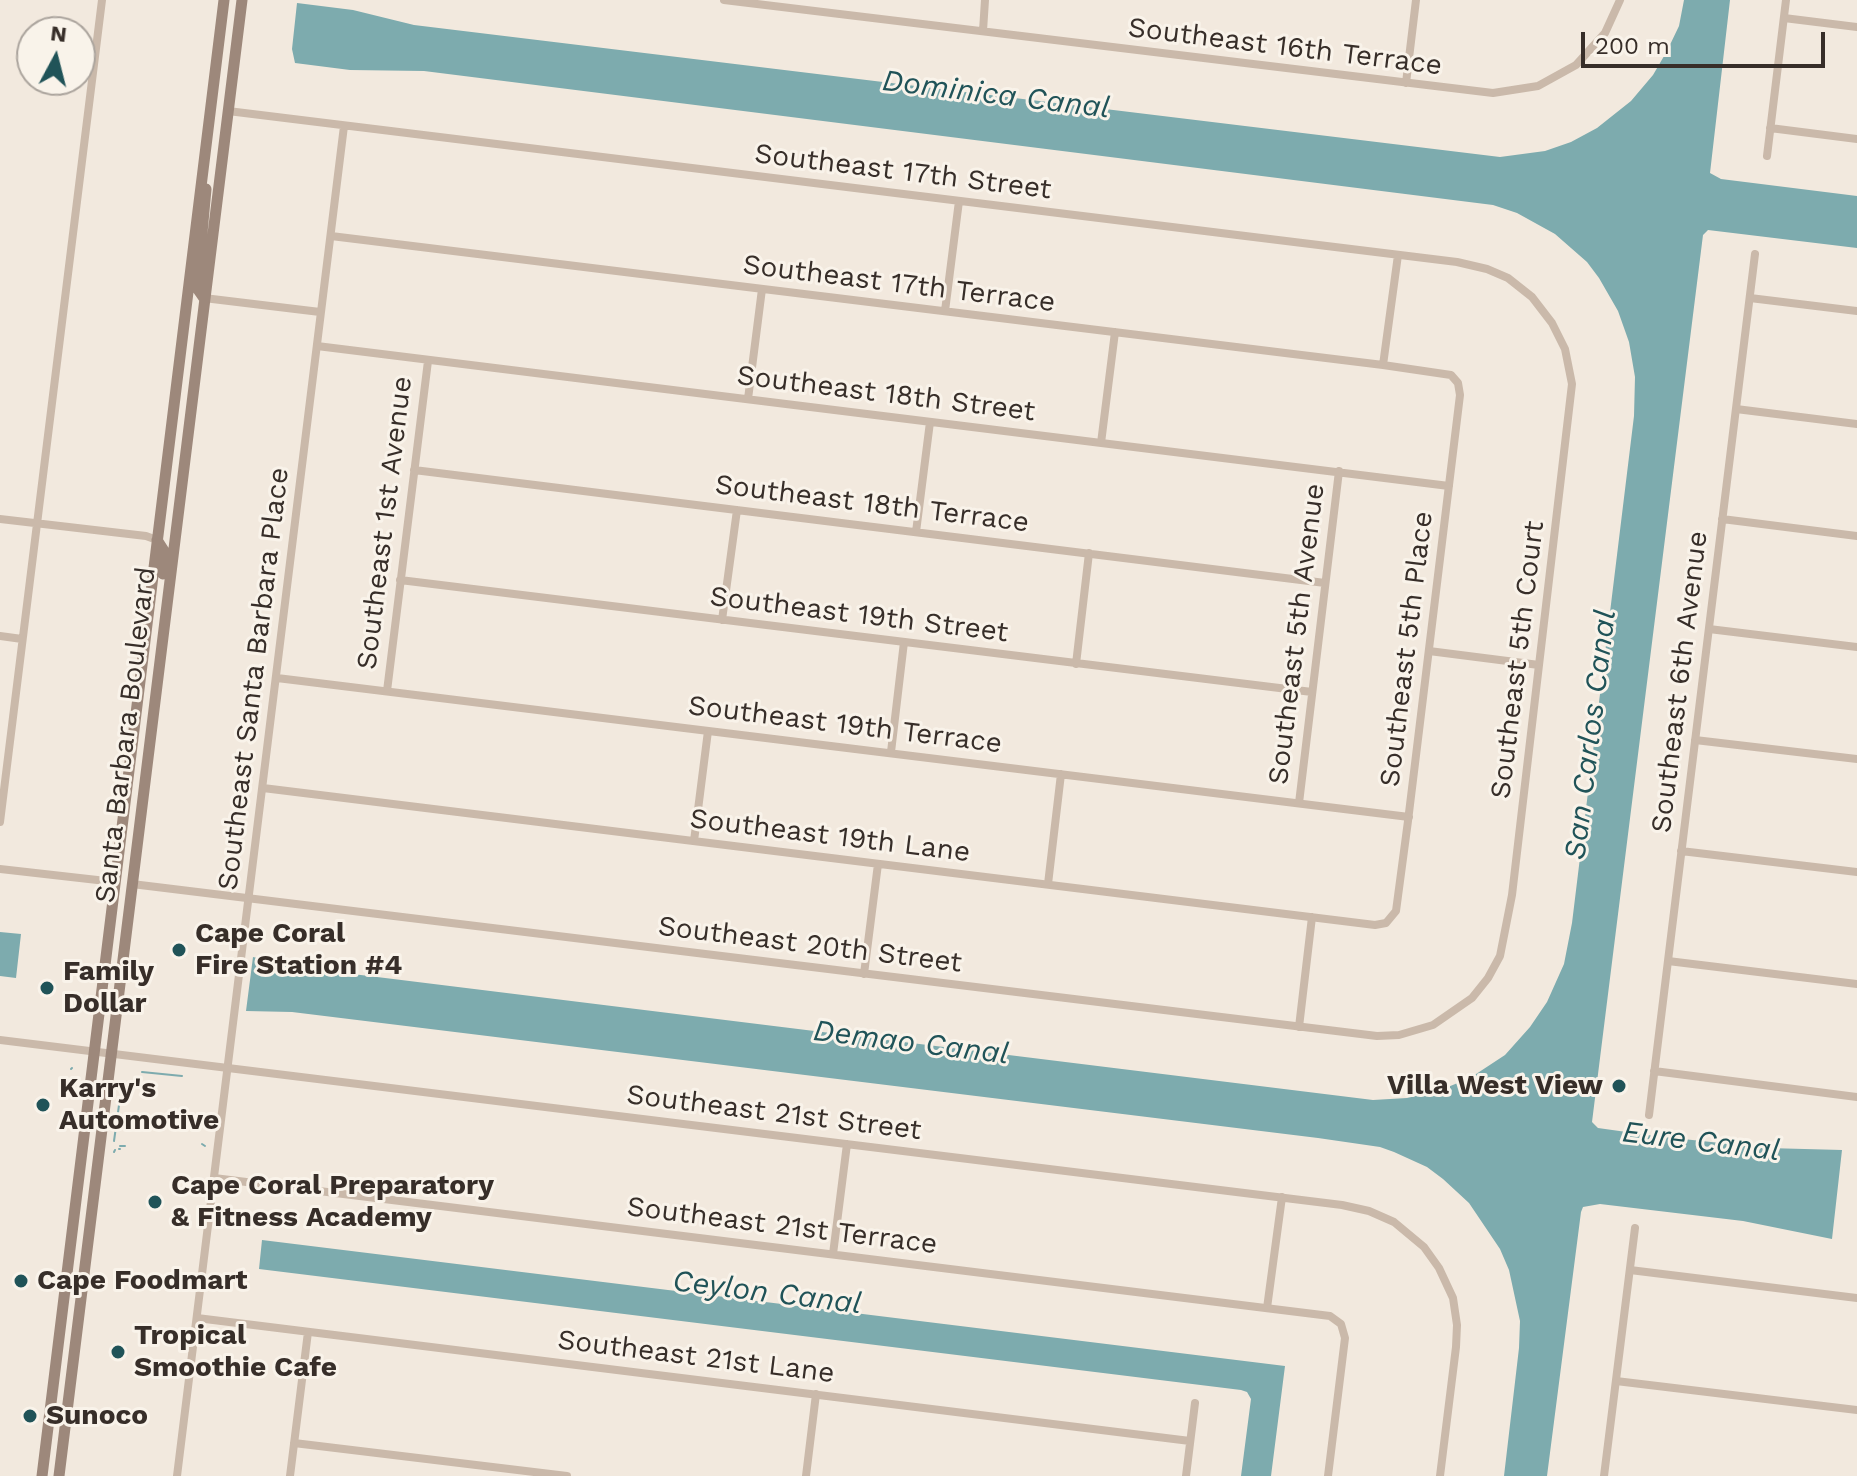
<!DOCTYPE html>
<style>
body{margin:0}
#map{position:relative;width:1857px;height:1476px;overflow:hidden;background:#f2e9de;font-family:"Work Sans",sans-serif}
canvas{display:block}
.north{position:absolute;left:16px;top:16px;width:80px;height:80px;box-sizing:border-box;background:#f9f3ea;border:2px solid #aba49d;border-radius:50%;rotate:7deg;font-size:22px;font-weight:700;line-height:32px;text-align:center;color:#372e29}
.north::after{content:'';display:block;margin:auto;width:28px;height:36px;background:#205358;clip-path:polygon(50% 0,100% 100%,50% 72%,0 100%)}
.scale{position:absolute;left:1581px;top:32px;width:244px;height:36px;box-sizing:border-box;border:4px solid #372e29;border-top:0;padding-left:10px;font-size:24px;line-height:28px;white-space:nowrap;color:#372e29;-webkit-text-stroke:6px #f9f3ea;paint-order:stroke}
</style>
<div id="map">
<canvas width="1857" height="1476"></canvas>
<div class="north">N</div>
<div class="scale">200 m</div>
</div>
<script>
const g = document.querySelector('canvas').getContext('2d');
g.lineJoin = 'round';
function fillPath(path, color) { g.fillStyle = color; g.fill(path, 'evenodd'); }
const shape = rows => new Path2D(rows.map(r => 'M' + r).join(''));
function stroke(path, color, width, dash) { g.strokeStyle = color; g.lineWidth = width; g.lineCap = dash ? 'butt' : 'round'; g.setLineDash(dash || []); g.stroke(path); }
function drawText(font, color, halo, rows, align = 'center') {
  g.font = font + ' "Work Sans",sans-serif'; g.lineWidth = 6; g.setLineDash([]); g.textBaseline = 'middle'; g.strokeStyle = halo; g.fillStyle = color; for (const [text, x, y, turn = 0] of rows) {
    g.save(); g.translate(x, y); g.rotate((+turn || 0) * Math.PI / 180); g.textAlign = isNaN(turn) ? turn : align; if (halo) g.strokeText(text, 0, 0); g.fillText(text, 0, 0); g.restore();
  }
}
fillPath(shape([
 [1684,0,1730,0,1710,173,1721,179,1857,196,1857,248,1708,230,1703,235,1592,1122,1598,1128,1655,1136,1767,1148,1842,1150,1832,1239,1743,1221,1600,1204,1583,1207,1581,1212,1547,1476,1504,1476,1519,1348,1520,1321,1509,1270,1500,1249,1469,1203,1443,1179,1427,1167,1394,1152,1380,1147,1318,1138,292,1012,246,1011,253,957,296,967,1373,1100,1407,1098,1438,1091,1470,1078,1505,1055,1530,1027,1547,1002,1564,964,1572,923,1634,416,1635,377,1629,342,1618,311,1599,278,1587,262,1555,234,1517,213,1493,205,424,71,350,70,295,63,292,49,297,3,353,10,414,25,1500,157,1545,151,1571,142,1597,128,1631,101,1653,75,1667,51,1679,26],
 [0,932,21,934,16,978,0,976],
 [262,1240,1285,1366,1271,1476,1241,1476,1251,1399,1247,1392,1241,1390,259,1269]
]), '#7dabae');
stroke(shape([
 [71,1069,72,1068],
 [142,1072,182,1076],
 [114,1141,120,1098],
 [202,1144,205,1146],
 [120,1146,125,1146],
 [119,1149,120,1149],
 [114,1152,115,1150]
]), '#7dabae', 2);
stroke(shape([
 [724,0,1493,93,1538,86,1576,65,1605,33,1620,0],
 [1784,18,1857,27],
 [983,31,985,0],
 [1406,83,1416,0],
 [1770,128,1857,139],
 [1767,156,1786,0],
 [204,298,320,312],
 [1750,298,1857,311],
 [945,311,959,201],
 [317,346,1449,486],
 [1383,365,1398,255],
 [748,399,762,289],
 [1736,409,1857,424],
 [1101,443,1115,332],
 [414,470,1325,583],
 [0,519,146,536,157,540],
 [1722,519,1857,536],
 [916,532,930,422],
 [400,580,1312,692],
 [722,620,737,510],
 [1709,629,1857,647],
 [0,636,22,639],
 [1429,651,1539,665],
 [1076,664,1089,553],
 [277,678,1409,817],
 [387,691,428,361],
 [1695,740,1857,759],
 [891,752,904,642],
 [263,788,1375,925,1386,923,1396,911,1408,821,1460,395,1458,383,1451,375,1383,365,331,236],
 [1299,803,1339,471],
 [0,822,102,0],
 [694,841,708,731],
 [1681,851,1857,872],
 [0,869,115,882],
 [132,884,1377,1036,1399,1035,1433,1025,1472,998,1488,978,1500,956,1512,895,1572,384,1565,349,1552,323,1532,297,1508,278,1487,269,1457,262,228,111],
 [1048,884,1061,774],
 [1668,961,1857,984],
 [864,974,878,864],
 [1299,1027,1312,917],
 [0,1040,1342,1205,1369,1211,1394,1222,1424,1247,1439,1268,1453,1298,1457,1325,1456,1347,1440,1476],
 [1654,1071,1857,1097],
 [1649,1115,1755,254],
 [214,1178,1330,1316,1341,1324,1345,1338,1328,1476],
 [833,1254,847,1144],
 [1630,1270,1857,1298],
 [1267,1308,1282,1197],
 [197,1318,1190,1441],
 [1616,1381,1857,1410],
 [294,1443,567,1476],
 [177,1476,344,126],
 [290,1476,308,1332],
 [806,1476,816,1394],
 [1186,1476,1195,1403],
 [1604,1476,1635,1228]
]), '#cab9aa', 8);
stroke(shape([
 [204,298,197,288,206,189],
 [157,540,164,551,163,574],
 [42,1476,224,0],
 [59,1476,242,0]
]), '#9d887b', 11);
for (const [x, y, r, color] of [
 [179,950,8,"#205358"],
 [47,988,8,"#205358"],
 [1619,1086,8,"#205358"],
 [43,1105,8,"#205358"],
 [155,1202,8,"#205358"],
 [21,1281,8,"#205358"],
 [118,1352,8,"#205358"],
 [30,1416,8,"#205358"]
]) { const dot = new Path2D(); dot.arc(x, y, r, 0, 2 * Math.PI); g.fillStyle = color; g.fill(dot); stroke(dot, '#f9f3ea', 3); }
drawText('28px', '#372e29', '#f9f3ea', [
 ["Southeast 16th Terrace",1285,47,7],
 ["Southeast 17th Street",903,172,7],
 ["Southeast 17th Terrace",899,284,7],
 ["Southeast 18th Street",886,394,7],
 ["Southeast 18th Terrace",872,504,7],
 ["Southeast 1st Avenue",385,523,-83],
 ["Southeast 19th Street",859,615,7],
 ["Southeast 5th Avenue",1297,634,-83],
 ["Southeast 5th Place",1407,649,-83],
 ["Southeast 5th Court",1518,660,-83],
 ["Southeast Santa Barbara Place",254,679,-83],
 ["Southeast 6th Avenue",1680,682,-83],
 ["Southeast 19th Terrace",845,725,7],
 ["Santa Barbara Boulevard",126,735,-83],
 ["Southeast 19th Lane",830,836,7],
 ["Southeast 20th Street",810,945,7],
 ["Southeast 21st Street",774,1113,7],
 ["Southeast 21st Terrace",782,1226,7],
 ["Southeast 21st Lane",696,1357,7]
]);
drawText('bold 28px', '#372e29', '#f9f3ea', [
 ["Cape Coral",195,934],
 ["Fire Station #4",195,966],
 ["Family",63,972],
 ["Dollar",63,1004],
 ["Villa West View",1603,1086,"right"],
 ["Karry's",59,1089],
 ["Automotive",59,1121],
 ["Cape Coral Preparatory",171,1186],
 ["& Fitness Academy",171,1218],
 ["Cape Foodmart",37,1281],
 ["Tropical",134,1336],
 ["Smoothie Cafe",134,1368],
 ["Sunoco",46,1416]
], 'left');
drawText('italic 30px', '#205358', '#f9f3ea', [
 ["Dominica Canal",996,95,7],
 ["San Carlos Canal",1591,735,-83],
 ["Demao Canal",911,1043,7],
 ["Eure Canal",1701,1142,7],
 ["Ceylon Canal",767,1293,7]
]);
</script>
